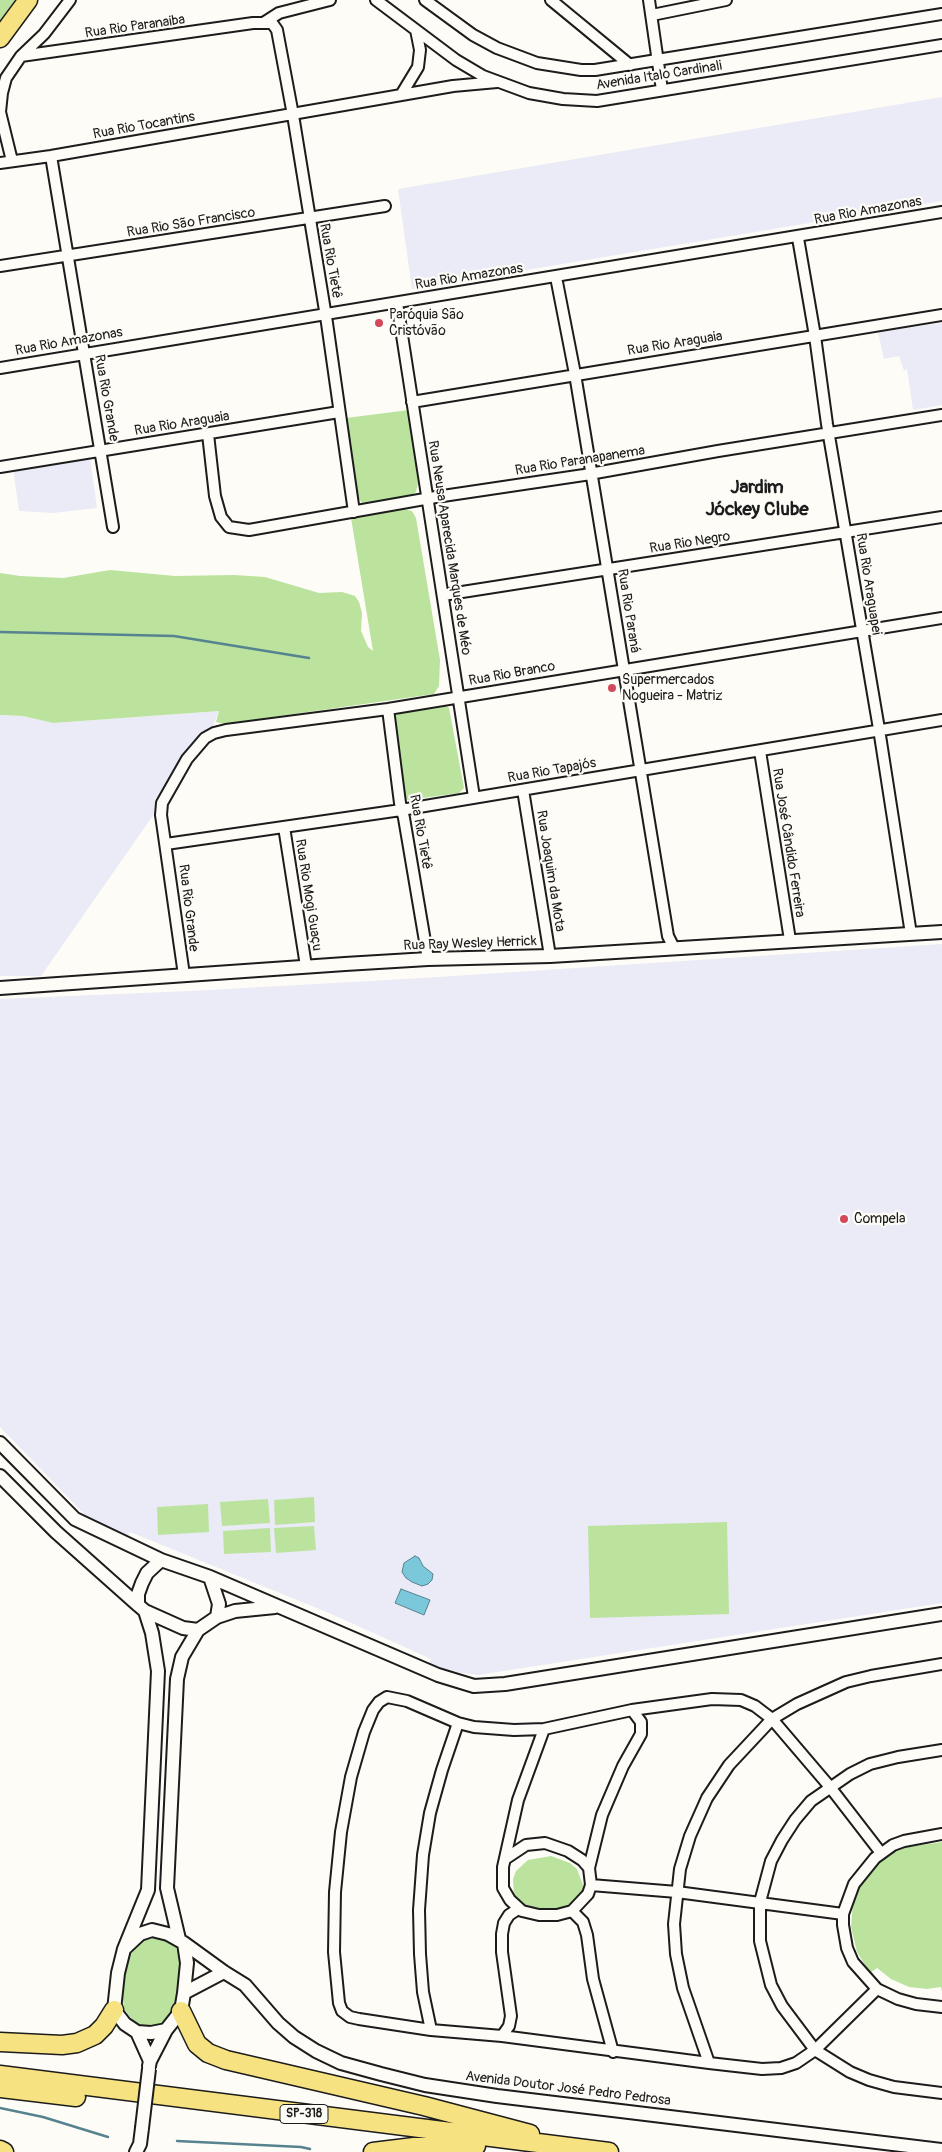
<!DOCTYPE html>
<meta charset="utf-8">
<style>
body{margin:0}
canvas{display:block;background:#fdfcf7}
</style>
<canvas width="942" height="2152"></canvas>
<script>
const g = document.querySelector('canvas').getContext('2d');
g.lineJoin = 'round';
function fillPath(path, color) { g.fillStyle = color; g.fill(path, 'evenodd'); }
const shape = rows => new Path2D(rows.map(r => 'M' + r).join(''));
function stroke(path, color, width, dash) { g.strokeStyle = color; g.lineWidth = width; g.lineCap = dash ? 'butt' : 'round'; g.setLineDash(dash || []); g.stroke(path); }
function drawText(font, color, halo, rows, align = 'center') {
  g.font = font + ' Pangolin,sans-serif'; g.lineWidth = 4.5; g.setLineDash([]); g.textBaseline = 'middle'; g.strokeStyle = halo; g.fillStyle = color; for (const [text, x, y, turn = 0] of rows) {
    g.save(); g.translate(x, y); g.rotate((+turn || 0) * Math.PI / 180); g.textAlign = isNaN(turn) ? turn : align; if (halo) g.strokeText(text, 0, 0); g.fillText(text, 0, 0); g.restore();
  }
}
fillPath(shape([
 [942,97,942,201,412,289,398,189],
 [942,323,942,405,913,410,907,369,904,371,899,356,884,359,878,332],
 [90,458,97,508,53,513,19,511,13,468],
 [219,711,211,730,163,792,155,798,154,814,41,976,0,976,0,715,23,716,53,723],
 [942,944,942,1603,478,1675,462,1673,429,1664,431,1659,329,1613,130,1532,127,1538,85,1515,0,1427,0,999,191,991,423,978]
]), '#eaebf6');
fillPath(shape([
 [0,0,15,0,0,21],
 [409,410,418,483,416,492,410,497,366,505,363,504,358,498,346,418],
 [404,509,412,511,416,518,440,660,439,686,434,694,224,724,216,722,219,711,53,723,23,716,0,715,0,573,20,576,63,578,110,570,175,576,234,575,265,577,319,593,342,592,355,596,359,602,362,613,361,631,368,647,373,651,351,518],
 [445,705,449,708,464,788,459,793,408,800,405,798,395,716,398,714],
 [314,1497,315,1522,275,1525,274,1500],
 [268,1499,270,1523,222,1526,220,1502],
 [208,1504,209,1532,158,1535,157,1507],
 [727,1522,729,1614,590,1618,588,1526],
 [314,1526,316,1550,276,1553,274,1528],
 [270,1528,271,1552,224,1554,223,1531],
 [942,1842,942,1992,941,1987,927,1989,909,1987,891,1979,877,1968,870,1973,857,1952,851,1927,853,1902,862,1879,879,1861,901,1848],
 [551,1856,570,1863,577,1869,583,1885,582,1893,573,1908,545,1914,524,1908,514,1895,513,1879,516,1871,528,1860],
 [160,1938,176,1947,180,1956,178,1992,174,2010,166,2021,153,2026,145,2027,135,2023,124,2009,123,1998,126,1968,130,1954,136,1945,143,1940]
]), '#bbe39e');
const water = shape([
 [415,1556,419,1558,423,1566,433,1574,432,1580,428,1584,422,1586,412,1582,406,1578,402,1572,404,1563,415,1556],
 [401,1589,430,1600,424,1615,395,1603,401,1589]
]);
fillPath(water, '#7cc8db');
stroke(water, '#56838f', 1);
stroke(shape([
 [0,632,174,636,309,658],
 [0,2108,43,2117,108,2137],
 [177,2141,301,2147,310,2149]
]), '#56838f', 2.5);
const minor = shape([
 [376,0,456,60,483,76,529,93,563,99,597,101,942,45],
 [425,0,473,35,497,48,537,63,581,70,595,70,942,14],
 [551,0,630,65],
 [649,0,662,90],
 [652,15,726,0],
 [265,22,279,13,330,0],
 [21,56,44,34,70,0],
 [401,95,418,67,420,50,416,30],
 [51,156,113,527],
 [12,161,0,112,2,93,6,78,21,56,253,23,272,23,277,30,293,115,327,323,354,512],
 [0,163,51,156,453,86,497,82],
 [798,238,815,336,827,424,879,729,911,934],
 [0,266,385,206],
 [556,277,575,374,668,936,674,948],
 [397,303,474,797],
 [0,368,942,212],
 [412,402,942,315],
 [208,434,215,496,221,517,229,527,249,530,436,497,584,475,718,451,942,415],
 [0,467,339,412],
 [443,595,942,517],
 [388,709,400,803,404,818,428,959],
 [760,751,790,940],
 [523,790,550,956],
 [284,827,306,966],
 [166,844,401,810,942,720],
 [184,975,161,815,162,803,187,759,205,738,214,733,226,730,388,709,942,618],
 [544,1729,518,1800,503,1867,503,1888,510,1900,522,1911,539,1915,557,1915,572,1911,588,1894,591,1885,589,1868,602,1815,623,1766,641,1734,641,1722,632,1710],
 [942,1750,898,1757,870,1764,850,1774,811,1801,795,1820,782,1840,771,1861,760,1902,760,1941,771,1985,782,2006,815,2050,850,2072,869,2080,894,2087,942,2093],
 [505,1859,526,1845,545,1843,568,1851,582,1860,589,1868],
 [591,1885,677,1892,843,1914],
 [572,1911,583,1922,587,1935,593,1979,613,2052],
 [877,1989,815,2050,796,2063,781,2068,762,2069,709,2063,502,2036,431,2030,359,2019,350,2017,342,2011,339,2003,334,1952,335,1892,341,1832,351,1777,364,1732,373,1710,379,1702,387,1697,407,1701,458,1723,474,1727,514,1730,544,1729,632,1710,712,1699,741,1700,755,1706,772,1719,830,1787,881,1853],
 [942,2007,916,2004,898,1999,877,1989,853,1962,847,1948,843,1925,843,1914,854,1884,875,1858,893,1845,904,1841,942,1834],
 [431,2030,423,1992,420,1954,419,1910,423,1855,430,1813,442,1770,458,1723],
 [502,2036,509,2026,511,2016,502,1952,502,1934,504,1923,509,1915,518,1909],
 [709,2063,683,1988,676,1954,674,1924,680,1869,690,1836,707,1798,729,1765,772,1719,797,1704,846,1682,871,1676,942,1664]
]);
const tertiary = shape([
 [0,988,345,964,428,959,550,956,942,932],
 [0,1443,75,1519,161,1560],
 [0,1476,56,1532,138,1605],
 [161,1560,210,1577,219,1604,217,1617,198,1630,183,1628,145,1611,138,1605,138,1594,142,1583,147,1573,161,1560],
 [210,1577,438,1675,474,1686,505,1684,942,1614],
 [217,1617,235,1611,275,1607],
 [179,1939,167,1888,177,1679,182,1657,198,1630],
 [184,1943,224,1972,245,1985,278,2023,294,2037,316,2051,341,2063,381,2074,425,2085,497,2096,942,2150],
 [124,1949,148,1890,158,1671,152,1633,145,1611],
 [184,1993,224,1972],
 [137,2032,151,2033,166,2030,181,2011,184,1993,187,1963,184,1943,168,1934,152,1930,140,1934,124,1949,118,1973,114,2010,125,2024,137,2032,150,2061],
 [149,2066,150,2061,166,2030],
 [136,2152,140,2144,142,2128]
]);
const motorway = shape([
 [0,38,28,0],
 [181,2011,197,2044,208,2053,226,2060,424,2106,530,2134],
 [0,2042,62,2045,77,2043,95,2035,104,2026,114,2010],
 [0,2075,609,2152],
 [0,2088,76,2097],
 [0,2150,4,2152],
 [373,2152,414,2147,476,2146]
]);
stroke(minor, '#1c1c1c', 14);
stroke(tertiary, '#1c1c1c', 16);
stroke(motorway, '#1c1c1c', 21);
stroke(minor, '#fdfcf7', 10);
stroke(tertiary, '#fdfcf7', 12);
stroke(motorway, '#f7e281', 18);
const tertiaryBridge = shape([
 [142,2128,149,2069]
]);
stroke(tertiaryBridge, '#1c1c1c', 16, []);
stroke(tertiaryBridge, '#fdfcf7', 12);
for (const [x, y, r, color] of [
 [379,323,5,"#d1495b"],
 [612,688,5,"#d1495b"],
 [844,1219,5,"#d1495b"]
]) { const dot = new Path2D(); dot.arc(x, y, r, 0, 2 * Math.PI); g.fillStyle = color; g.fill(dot); stroke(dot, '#fdfcf7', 2); }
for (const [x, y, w] of [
 [304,2114,48]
]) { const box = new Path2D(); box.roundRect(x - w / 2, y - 9.5, w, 19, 4); g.fillStyle = '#fdfcf7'; g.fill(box); stroke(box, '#1c1c1c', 1); }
drawText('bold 12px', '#1c1c1c', null, [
 ["SP-318",304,2114]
]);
drawText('14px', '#1c1c1c', '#fdfcf7', [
 ["Rua Rio Paranaiba",135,27,-8],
 ["Avenida Italo Cardinali",659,76,-9],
 ["Rua Rio Tocantins",144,126,-10],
 ["Rua Rio Amazonas",868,211,-10],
 ["Rua Rio São Francisco",191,223,-9],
 ["Rua Rio Tietê",330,261,80],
 ["Rua Rio Amazonas",469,277,-9],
 ["Rua Rio Amazonas",69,342,-10],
 ["Rua Rio Araguaia",675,344,-9],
 ["Rua Rio Grande",106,398,80],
 ["Rua Rio Araguaia",182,424,-9],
 ["Rua Rio Paranapanema",580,461,-9],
 ["Rua Rio Negro",690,543,-9],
 ["Rua Neusa Aparecida Marques de Méo",449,548,81],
 ["Rua Rio Araguapei",868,584,81],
 ["Rua Rio Paraná",628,611,81],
 ["Rua Rio Branco",512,674,-10],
 ["Rua Rio Tapajós",552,771,-10],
 ["Rua Rio Tietê",420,832,80],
 ["Rua José Cândido Ferreira",788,843,81],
 ["Rua Joaquim da Mota",550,871,81],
 ["Rua Rio Mogi Guaçu",308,895,81],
 ["Rua Rio Grande",188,908,83],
 ["Rua Ray Wesley Herrick",470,944,-2],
 ["Avenida Doutor José Pedro Pedrosa",568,2089,7]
]);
drawText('14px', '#1c1c1c', '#fdfcf7', [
 ["Paróquia São",389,315],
 ["Cristóvão",389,331],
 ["Supermercados",622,680],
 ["Nogueira - Matriz",622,696],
 ["Compela",854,1219]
], 'left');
drawText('bold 19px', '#1c1c1c', '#fdfcf7', [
 ["Jardim",757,488],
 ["Jóckey Clube",757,510]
]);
</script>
